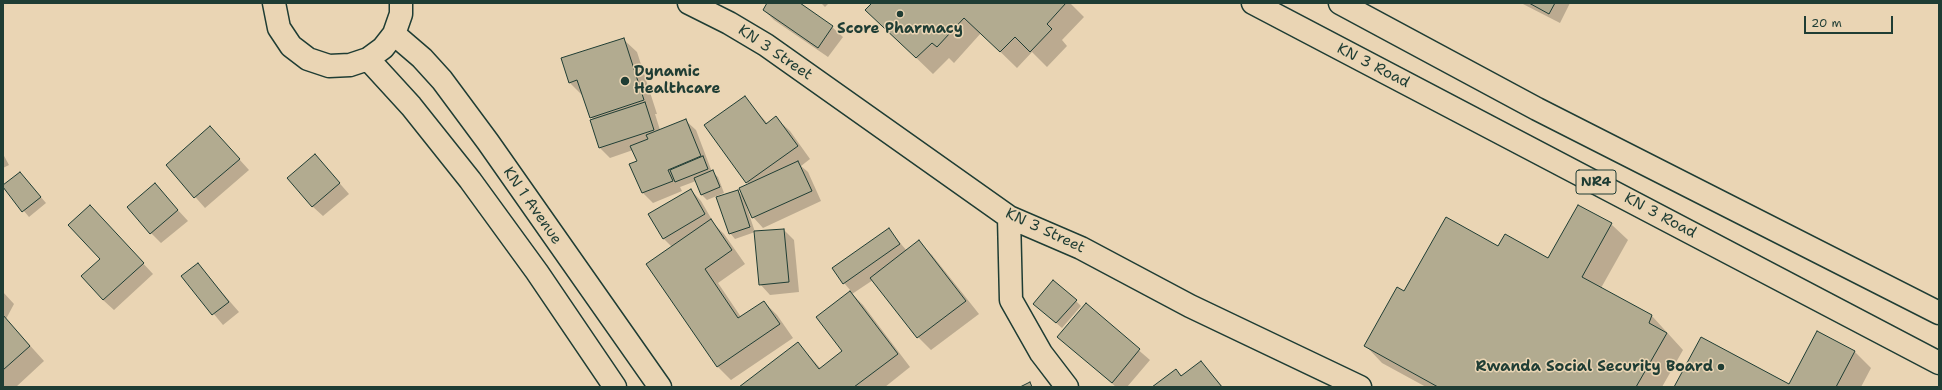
<!DOCTYPE html>
<style>
body{margin:0}
#map{position:relative;width:1942px;height:390px;overflow:hidden;background:#ead5b4;font-family:"Shantell Sans",sans-serif}
canvas{display:block}
.frame{position:absolute;inset:0;border:4px solid #1f3d34;pointer-events:none}
.scale{position:absolute;left:1804px;top:16px;width:89px;height:18px;box-sizing:border-box;border:2px solid #1f3d34;border-top:0;padding-left:5px;font-size:12px;line-height:14px;white-space:nowrap;color:#1f3d34;-webkit-text-stroke:3px #ead5b4;paint-order:stroke}
</style>
<div id="map">
<canvas width="1942" height="390"></canvas>
<div class="frame"></div>
<div class="scale">20 m</div>
</div>
<script>
const g = document.querySelector('canvas').getContext('2d');
g.lineJoin = 'round';
function fillPath(path, color) { g.fillStyle = color; g.fill(path, 'evenodd'); }
const shape = rows => new Path2D(rows.map(r => 'M' + r).join(''));
function stroke(path, color, width, dash) { g.strokeStyle = color; g.lineWidth = width; g.lineCap = dash ? 'butt' : 'round'; g.setLineDash(dash || []); g.stroke(path); }
function drawText(font, color, halo, rows, align = 'center') {
  g.font = font + ' "Shantell Sans",sans-serif'; g.lineWidth = 3; g.setLineDash([]); g.textBaseline = 'middle'; g.strokeStyle = halo; g.fillStyle = color; for (const [text, x, y, turn = 0] of rows) {
    g.save(); g.translate(x, y); g.rotate((+turn || 0) * Math.PI / 180); g.textAlign = isNaN(turn) ? turn : align; if (halo) g.strokeText(text, 0, 0); g.fillText(text, 0, 0); g.restore();
  }
}
fillPath(shape([
 [769,3,799,3,832,27,843,37,828,57,774,20,764,10],
 [821,3,829,3,825,7],
 [873,3,1070,3,1084,17,1062,40,1067,46,1047,67,1032,52,1017,68,981,33,954,63,949,58,933,74,883,26],
 [1521,3,1570,3,1560,23],
 [623,39,637,52,657,114,655,114,660,130,685,120,696,130,712,172,718,177,724,193,707,200,702,195,696,181,680,187,682,191,653,203,643,193,631,165,638,161,633,150,610,158,600,148,591,121,594,120,591,117,583,96,570,83],
 [745,98,768,124,776,118,790,131,810,159,801,166,808,172,821,201,763,228,753,217,747,204,746,205,755,232,735,239,730,233,738,191,744,198,749,184,747,182],
 [210,127,249,170,205,208,167,165],
 [3,154,9,165,3,168],
 [315,155,349,194,323,216,312,206],
 [20,173,46,203,29,217,3,186],
 [155,185,188,221,161,243,151,233],
 [691,190,701,201,715,225,724,234,745,264,718,283,741,317,764,302,777,315,793,338,731,380,718,367,672,247,664,239,650,214],
 [90,206,153,274,114,310,103,300,101,259],
 [1611,224,1628,240,1601,288,1652,316,1683,350,1662,387,1426,387,1382,363,1366,346,1405,293,1498,247,1549,259],
 [784,230,794,240,799,292,770,295,760,284],
 [889,230,907,251,919,242,932,255,979,314,931,350,918,337,873,280,852,294,863,305,910,367,885,387,741,387,798,343,821,369,844,352,817,317,851,291,844,283],
 [198,265,239,312,223,325,183,277],
 [3,292,14,304,6,319,44,361,16,387,3,387],
 [1076,301,1081,306,1062,328,1040,309],
 [1086,305,1150,360,1127,387,1116,387,1059,337],
 [1818,332,1855,352,1871,368,1861,387,1675,387,1789,385],
 [1201,362,1223,387,1154,387,1176,370,1182,376]
]), '#0003');
const building = shape([
 [767,3,800,3,833,26,818,48,763,10,767,3],
 [872,3,1066,3,1047,24,1052,29,1030,52,1015,37,1000,52,964,18,937,47,932,43,916,58,865,10,872,3],
 [1529,3,1555,3,1549,14,1529,3],
 [624,38,644,100,590,118,577,80,569,83,561,58,624,38],
 [745,96,766,124,776,116,798,146,746,183,704,125,745,96],
 [645,102,654,130,599,148,590,120,645,102],
 [686,119,701,156,668,170,673,181,642,193,629,164,637,161,630,146,648,139,646,135,686,119],
 [210,126,240,159,194,198,166,165,210,126],
 [315,154,340,183,312,207,287,178,315,154],
 [703,156,708,169,675,182,670,170,703,156],
 [798,161,812,191,752,218,739,188,798,161],
 [713,170,720,187,701,195,694,178,713,170],
 [20,172,41,197,22,212,3,187,3,185,20,172],
 [155,183,178,210,150,234,127,207,155,183],
 [691,189,705,214,663,239,648,214,691,189],
 [738,190,750,227,729,234,716,197,738,190],
 [90,205,144,263,103,300,81,276,100,259,68,225,90,205],
 [1578,205,1612,223,1582,277,1652,315,1649,323,1667,333,1636,387,1438,387,1364,346,1397,287,1404,291,1446,217,1498,246,1505,234,1548,258,1578,205],
 [711,219,732,250,705,269,738,318,764,301,780,324,717,367,646,264,711,219],
 [889,228,900,244,843,284,832,268,889,228],
 [784,229,789,282,759,285,754,231,784,229],
 [919,240,966,301,917,338,870,278,919,240],
 [198,263,229,302,212,315,181,276,198,263],
 [1053,280,1077,300,1056,323,1033,304,1053,280],
 [850,291,898,354,854,387,739,387,798,342,819,369,842,351,816,317,850,291],
 [1086,303,1140,349,1112,383,1057,337,1086,303],
 [3,315,30,346,3,370,3,315],
 [1817,331,1855,351,1836,387,1674,387,1701,337,1789,384,1817,331],
 [1201,361,1222,387,1152,387,1176,369,1181,376,1201,361],
 [1030,382,1032,387,1020,387,1030,382]
]);
fillPath(building, '#b2ab90');
stroke(building, '#1f3d34', 1);
const minor = shape([
 [274,3,279,28,291,46,308,59,329,66,350,65,368,59,383,48,394,34,401,14,401,3],
 [689,3,729,23,766,45,1009,217,1081,248,1190,306,1360,387],
 [394,34,422,58,442,80,488,142,660,387],
 [368,59,411,106,470,180,537,272,615,387],
 [1009,217,1011,300,1041,353,1067,387]
]);
const highway = shape([
 [1253,3,1939,363],
 [1340,3,1537,109,1939,313]
]);
stroke(minor, '#1f3d34', 25);
stroke(highway, '#1f3d34', 25);
stroke(minor, '#ead5b4', 22);
stroke(highway, '#ead5b4', 22);
for (const [x, y, r, color] of [
 [900,14,4,"#1f3d34"],
 [625,81,5,"#1f3d34"],
 [1721,367,4,"#1f3d34"]
]) { const dot = new Path2D(); dot.arc(x, y, r, 0, 2 * Math.PI); g.fillStyle = color; g.fill(dot); stroke(dot, '#ead5b4', 1.5); }
for (const [x, y, w] of [
 [1596,182,40]
]) { const box = new Path2D(); box.roundRect(x - w / 2, y - 12, w, 24, 3); g.fillStyle = '#ead5b4'; g.fill(box); stroke(box, '#1f3d34', 1); }
drawText('bold 14px', '#1f3d34', null, [
 ["NR4",1596,182]
]);
drawText('bold 15px', '#1f3d34', '#ead5b4', [
 ["Score Pharmacy",900,29],
 ["Dynamic",634,72,"left"],
 ["Healthcare",634,89,"left"],
 ["Rwanda Social Security Board",1713,367,"right"]
]);
drawText('15px', '#1f3d34', '#ead5b4', [
 ["KN 3 Street",775,53,34],
 ["KN 3 Road",1373,66,27],
 ["KN 1 Avenue",532,206,55],
 ["KN 3 Road",1660,216,28],
 ["KN 3 Street",1045,231,25]
]);
</script>
